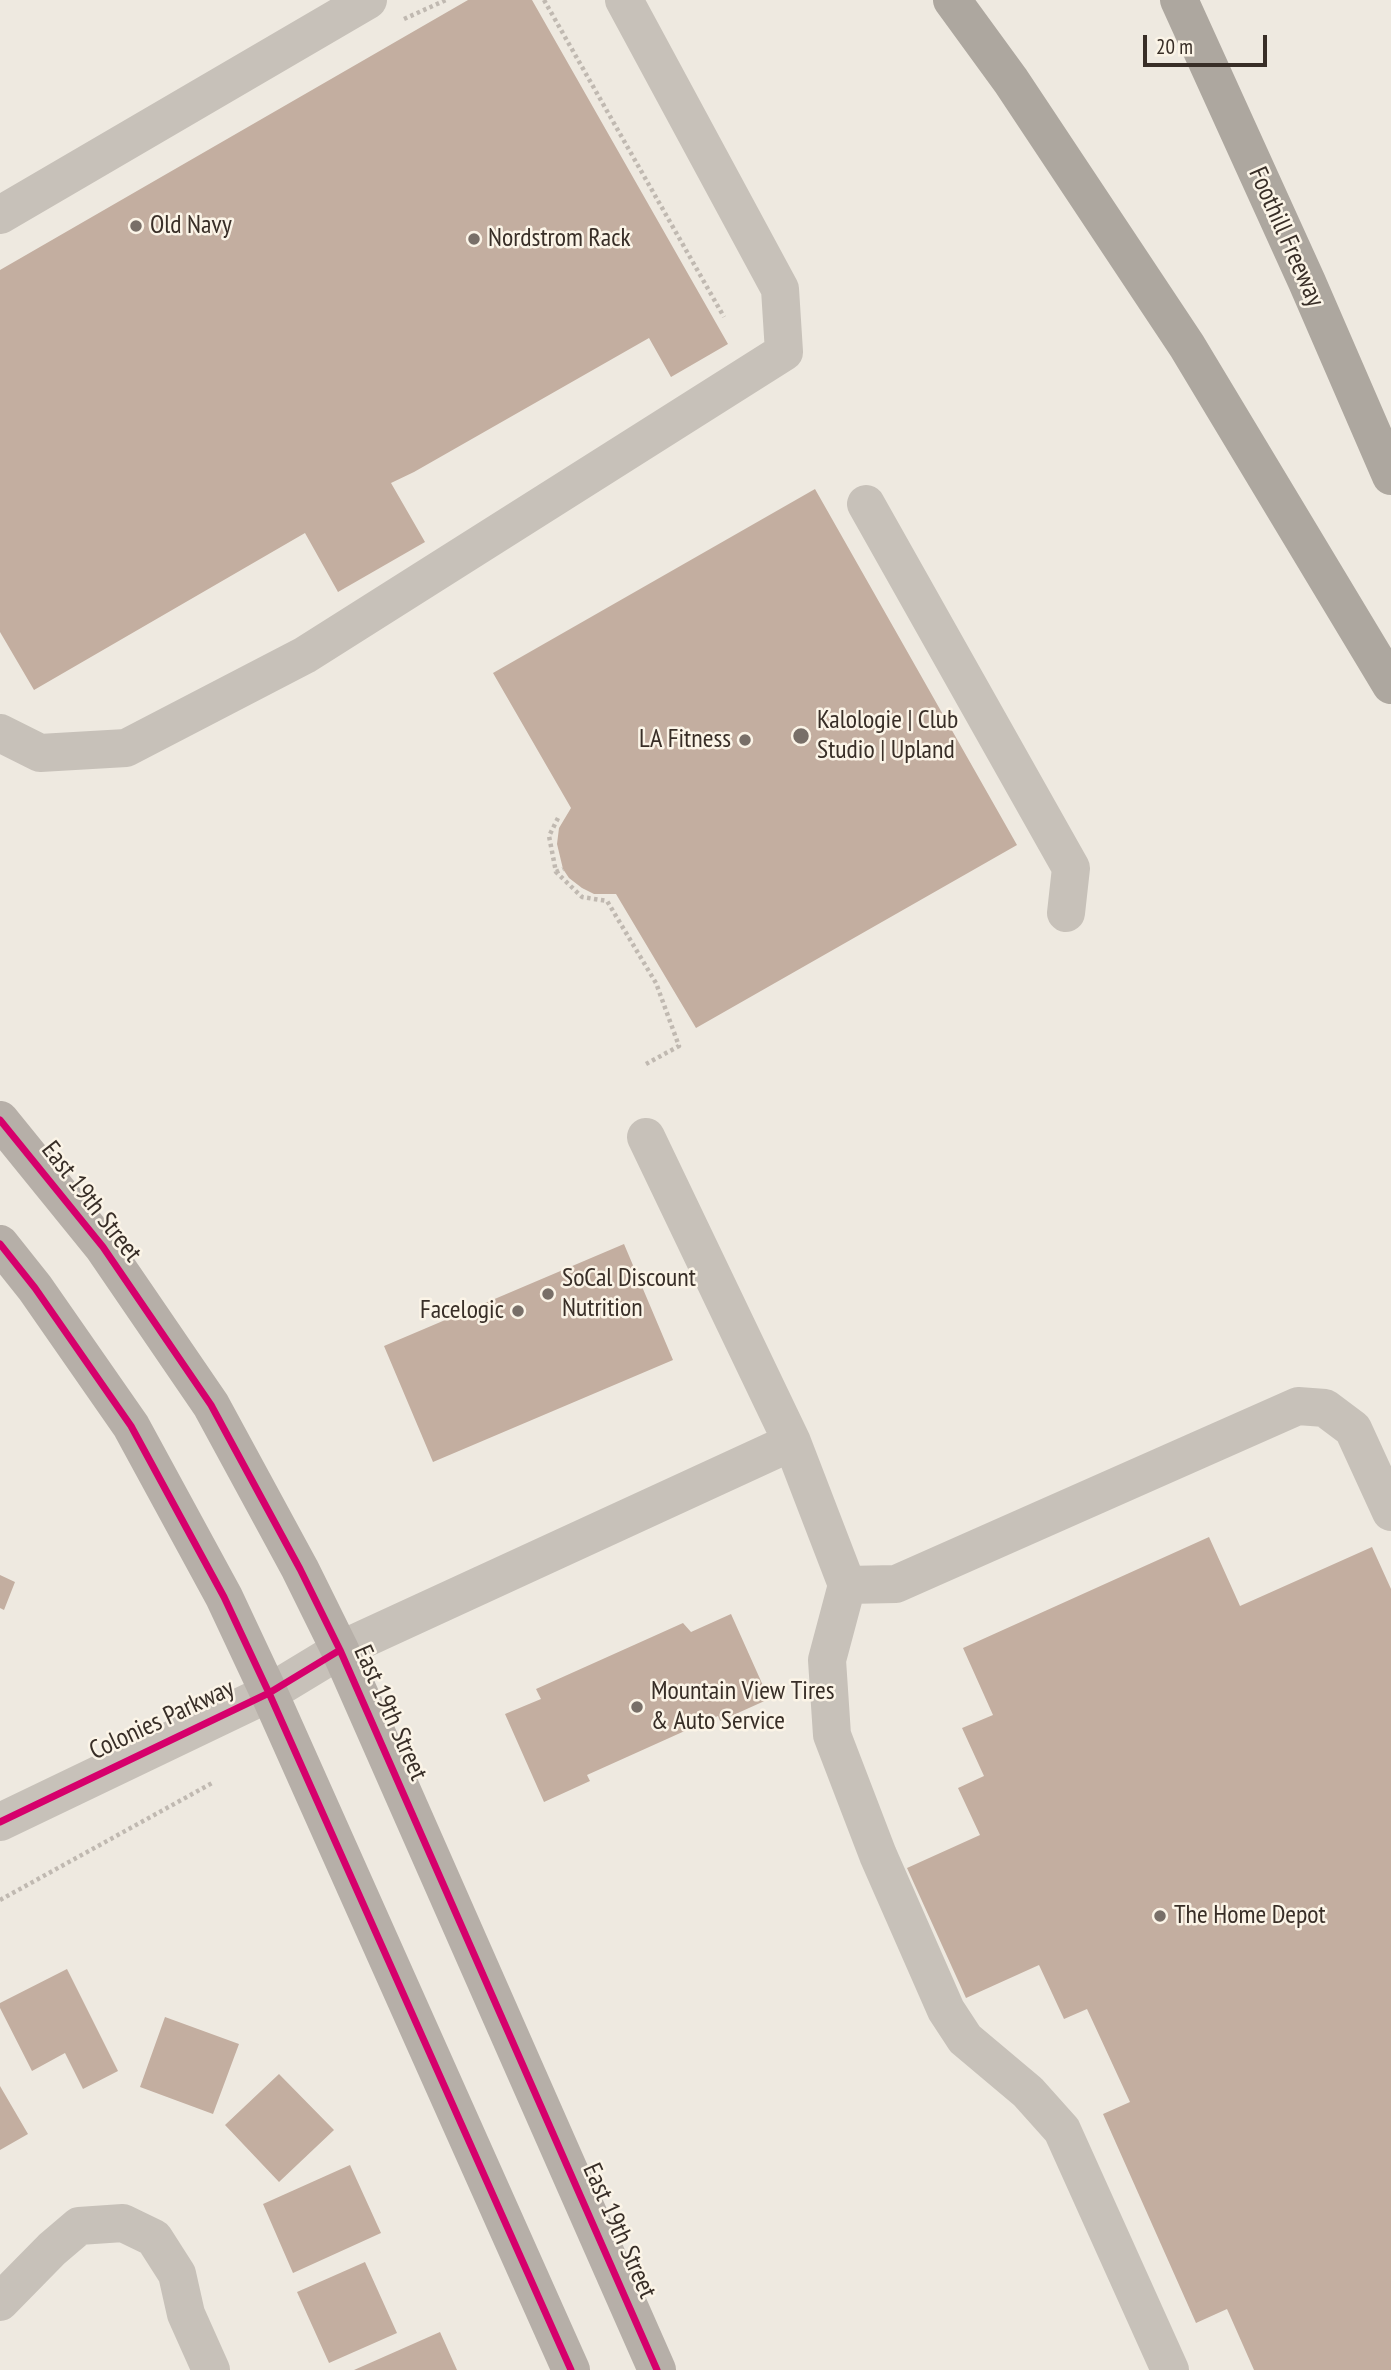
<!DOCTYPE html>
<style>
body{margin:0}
#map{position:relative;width:1391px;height:2370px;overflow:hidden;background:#eee9e0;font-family:"PT Sans Narrow",sans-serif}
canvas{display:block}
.scale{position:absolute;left:1143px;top:35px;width:124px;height:32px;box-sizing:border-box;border:4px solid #382e27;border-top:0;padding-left:9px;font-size:21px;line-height:24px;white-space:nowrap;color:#382e27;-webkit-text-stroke:5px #fbf4e7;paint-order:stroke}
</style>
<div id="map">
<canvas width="1391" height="2370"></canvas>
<div class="scale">20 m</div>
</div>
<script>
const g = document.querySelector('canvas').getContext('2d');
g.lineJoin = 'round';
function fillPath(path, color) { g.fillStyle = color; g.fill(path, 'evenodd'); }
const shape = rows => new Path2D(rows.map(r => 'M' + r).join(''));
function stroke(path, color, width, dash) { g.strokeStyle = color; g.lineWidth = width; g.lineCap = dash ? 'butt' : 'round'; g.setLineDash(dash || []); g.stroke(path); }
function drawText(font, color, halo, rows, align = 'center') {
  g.font = font + ' "PT Sans Narrow",sans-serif'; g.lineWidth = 5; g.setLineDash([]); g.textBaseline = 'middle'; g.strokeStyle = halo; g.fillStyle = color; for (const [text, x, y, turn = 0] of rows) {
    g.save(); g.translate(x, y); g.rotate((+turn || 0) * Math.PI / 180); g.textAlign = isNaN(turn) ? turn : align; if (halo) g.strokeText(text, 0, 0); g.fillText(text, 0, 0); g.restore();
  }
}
fillPath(shape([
 [468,0,532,0,728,344,671,377,649,338,414,472,391,483,425,542,338,592,305,533,34,690,0,632,0,270],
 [815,489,1017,845,696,1028,616,894,594,894,582,888,569,878,563,869,557,844,559,828,571,808,493,673],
 [624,1244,673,1360,433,1462,384,1346],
 [1209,1537,1240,1606,1372,1547,1391,1589,1391,2370,1254,2370,1227,2309,1196,2323,1103,2114,1130,2102,1087,2009,1064,2019,1039,1965,966,1998,907,1868,980,1835,958,1788,984,1776,962,1728,993,1715,963,1648],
 [0,1575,15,1582,4,1610,0,1608],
 [731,1614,769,1699,720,1721,718,1716,587,1775,590,1781,544,1802,505,1714,541,1699,536,1689,683,1623,691,1632],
 [67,1969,118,2071,83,2089,65,2053,32,2071,0,2008,0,2003],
 [165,2017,239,2044,213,2114,140,2087],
 [279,2074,334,2130,279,2182,225,2125],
 [0,2086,28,2134,0,2150],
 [350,2165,381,2233,293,2273,263,2204],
 [365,2262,397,2333,329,2363,297,2292],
 [440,2332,457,2370,354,2370]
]), '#c3aea0');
stroke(shape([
 [544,0,724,317],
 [404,19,446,0],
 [558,818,549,836,556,872,582,897,607,901,656,983,679,1046,646,1064],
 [556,872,563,869],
 [0,1900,214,1782]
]), '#c0b9b1', 4.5, [3.5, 3.5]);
stroke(shape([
 [0,215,368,0],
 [866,504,1071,868,1066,913],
 [0,733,40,753,126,748,305,655,784,352,780,289,624,0],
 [646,1137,792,1442,847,1585,827,1660,832,1735,878,1855,946,2010,965,2039,1028,2092,1062,2130,1170,2370],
 [847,1585,896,1584,1298,1406,1325,1408,1353,1429,1391,1512],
 [0,1822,269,1693,340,1650,792,1442],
 [0,2302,52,2249,79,2226,123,2223,154,2238,177,2274,186,2314,211,2370]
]), '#c7c1b9', 38);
stroke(shape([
 [0,1120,103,1247,211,1405,300,1569,340,1650,657,2370],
 [0,1244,35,1288,131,1426,224,1597,269,1693,571,2370]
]), '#b6afa8', 38);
stroke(shape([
 [952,0,1011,81,1187,346,1391,685],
 [1179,0,1307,282,1391,476]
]), '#ada79f', 38);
stroke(shape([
 [0,1120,103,1247,211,1405,300,1569,340,1650,657,2370],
 [0,1244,35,1288,131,1426,224,1597,269,1693,571,2370],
 [0,1822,269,1693,340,1650]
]), '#d6006c', 7);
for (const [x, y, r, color] of [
 [136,226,7,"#786f68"],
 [474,239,7,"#786f68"],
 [801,736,9,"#786f68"],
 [745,740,7,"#786f68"],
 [548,1294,7,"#786f68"],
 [518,1311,7,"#786f68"],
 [637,1707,7,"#786f68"],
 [1160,1916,7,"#786f68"]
]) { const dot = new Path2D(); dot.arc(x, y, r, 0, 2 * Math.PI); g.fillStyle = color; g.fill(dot); stroke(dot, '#fbf4e7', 2.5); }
drawText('26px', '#382e27', '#fbf4e7', [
 ["Old Navy",150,226],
 ["Nordstrom Rack",488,239],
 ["Kalologie | Club",817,721],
 ["Studio | Upland",817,751],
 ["LA Fitness",731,740,"right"],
 ["SoCal Discount",562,1279],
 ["Nutrition",562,1309],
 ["Facelogic",504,1311,"right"],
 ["Mountain View Tires",651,1692],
 ["& Auto Service",651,1722],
 ["The Home Depot",1174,1916]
], 'left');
drawText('26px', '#382e27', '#fbf4e7', [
 ["Foothill Freeway",1286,237,66],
 ["East 19th Street",91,1202,52],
 ["East 19th Street",390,1713,66],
 ["Colonies Parkway",162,1720,-25],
 ["East 19th Street",619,2231,66]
]);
</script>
